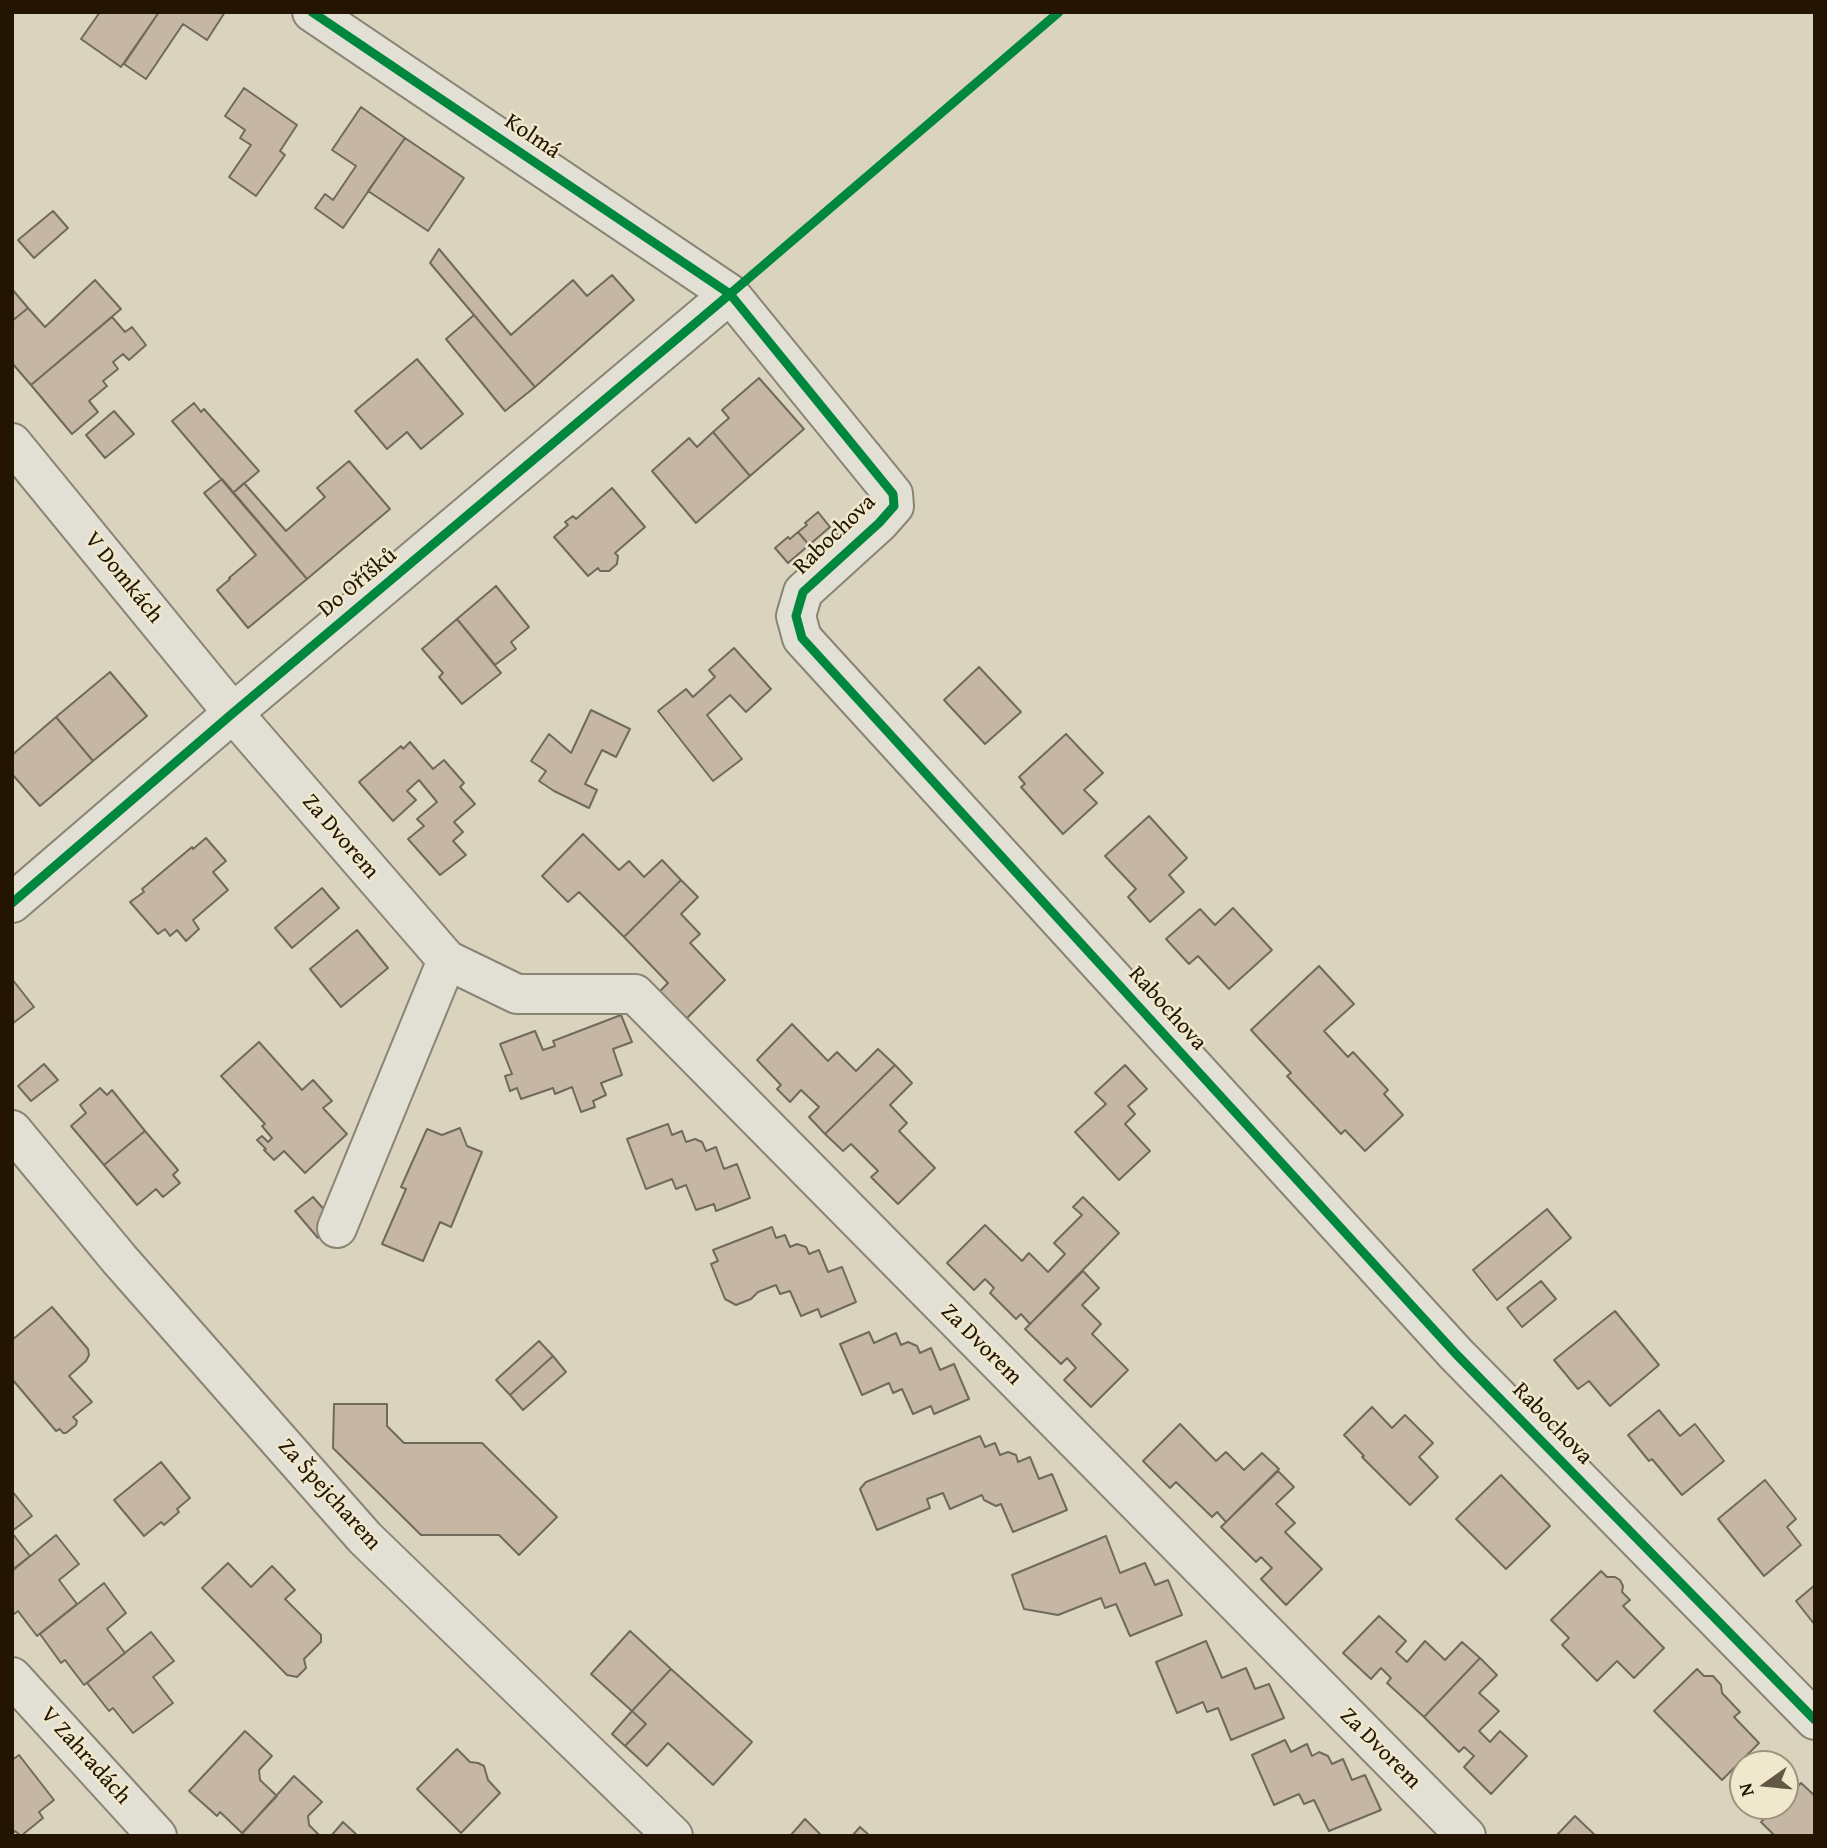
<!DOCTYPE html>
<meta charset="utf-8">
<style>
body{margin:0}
#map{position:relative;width:1827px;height:1848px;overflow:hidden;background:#dad4be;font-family:"Gentium Book Plus",serif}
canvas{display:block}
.frame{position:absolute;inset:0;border:14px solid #241502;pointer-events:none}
.north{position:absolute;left:1729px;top:1750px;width:70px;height:70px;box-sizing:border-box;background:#efe8cd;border:2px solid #9e947c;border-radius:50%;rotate:255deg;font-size:19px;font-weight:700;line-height:28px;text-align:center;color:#241502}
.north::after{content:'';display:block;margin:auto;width:24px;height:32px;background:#645844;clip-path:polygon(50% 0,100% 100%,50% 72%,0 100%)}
</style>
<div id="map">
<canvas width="1827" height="1848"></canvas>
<div class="frame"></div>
<div class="north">N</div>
</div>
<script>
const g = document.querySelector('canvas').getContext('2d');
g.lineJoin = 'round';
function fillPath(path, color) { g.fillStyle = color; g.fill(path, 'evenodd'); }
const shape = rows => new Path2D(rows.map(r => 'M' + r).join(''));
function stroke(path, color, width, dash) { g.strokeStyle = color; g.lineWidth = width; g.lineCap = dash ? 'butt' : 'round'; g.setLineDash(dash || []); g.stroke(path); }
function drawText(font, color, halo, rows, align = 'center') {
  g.font = font + ' "Gentium Book Plus",serif'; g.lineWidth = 5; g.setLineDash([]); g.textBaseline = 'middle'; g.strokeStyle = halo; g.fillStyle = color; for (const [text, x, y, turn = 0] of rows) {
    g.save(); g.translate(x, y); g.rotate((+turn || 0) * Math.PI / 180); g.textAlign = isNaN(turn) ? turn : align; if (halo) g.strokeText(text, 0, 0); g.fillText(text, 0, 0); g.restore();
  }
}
const building = shape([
 [100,12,159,12,121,67,81,39,100,12],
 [159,12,225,12,207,40,183,24,146,79,124,64,159,12],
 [244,88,297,125,280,151,285,155,256,196,229,177,251,145,240,138,245,130,225,116,244,88],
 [361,107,405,138,343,228,315,208,325,194,333,200,356,166,332,150,361,107],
 [405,138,464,178,428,231,368,191,405,138],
 [53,211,68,228,34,258,18,240,53,211],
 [439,249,511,335,573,280,587,296,612,275,634,300,535,387,430,263,439,249],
 [95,280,121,309,31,385,12,363,12,321,28,308,45,327,95,280],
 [12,289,28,308,12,321,12,289],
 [474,315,535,387,505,411,446,339,474,315],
 [112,317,125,332,132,327,146,345,129,360,123,354,113,362,118,369,103,381,107,386,89,401,98,412,72,434,31,385,112,317],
 [417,359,463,414,421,449,407,432,387,449,355,411,417,359],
 [759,378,804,429,750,476,713,432,729,418,722,410,759,378],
 [194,403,201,412,204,409,259,471,233,493,172,421,194,403],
 [114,411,134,434,105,458,86,435,114,411],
 [713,432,750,476,696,523,652,471,689,438,697,447,713,432],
 [349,461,390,509,307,579,233,493,244,483,286,531,325,497,317,488,349,461],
 [222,479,307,579,248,628,217,590,230,579,229,578,256,555,204,493,222,479],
 [612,488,645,527,615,553,618,556,617,564,609,571,600,571,598,568,588,576,554,537,568,525,565,522,573,516,576,519,612,488],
 [818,512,830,527,809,545,798,532,807,525,805,523,818,512],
 [798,532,809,545,788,563,775,548,788,537,790,539,798,532],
 [496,586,529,627,511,642,516,649,495,665,457,619,496,586],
 [457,619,501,673,462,704,439,677,443,673,422,649,457,619],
 [734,648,771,689,746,712,730,695,707,715,742,759,713,781,658,711,686,689,693,697,715,677,709,670,734,648],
 [979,667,1021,712,985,744,944,700,979,667],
 [110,672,147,716,93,761,56,717,110,672],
 [591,710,630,729,616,757,602,750,585,784,597,790,589,808,554,791,539,781,546,771,531,761,549,734,571,753,591,710],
 [56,717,93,761,40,806,12,774,12,755,56,717],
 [1066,734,1103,773,1084,790,1097,803,1063,834,1021,787,1025,784,1019,777,1066,734],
 [410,742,433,769,444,760,464,783,460,787,475,804,454,822,463,832,453,841,466,855,440,875,408,839,424,826,417,819,437,802,419,780,407,791,416,800,393,821,359,782,401,746,403,749,410,742],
 [1149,816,1187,858,1169,875,1184,892,1150,922,1128,897,1136,889,1105,856,1149,816],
 [583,834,619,870,629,861,644,877,662,860,681,880,624,937,579,892,568,902,542,876,583,834],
 [206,838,226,861,213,872,228,890,193,920,199,929,186,941,177,930,170,936,165,929,158,934,130,902,144,892,142,889,192,847,193,849,206,838],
 [681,880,698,897,681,914,700,934,690,943,725,980,684,1021,658,993,668,983,624,937,681,880],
 [322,888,339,908,292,948,275,928,322,888],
 [1233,908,1272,950,1229,989,1198,956,1189,964,1166,939,1200,909,1215,925,1233,908],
 [357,930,388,968,341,1007,310,969,357,930],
 [1319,966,1354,1004,1324,1031,1348,1057,1353,1052,1388,1090,1384,1094,1403,1115,1365,1151,1345,1130,1341,1134,1287,1076,1291,1073,1251,1030,1319,966],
 [12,979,34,1007,12,1024,12,979],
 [621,1015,632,1042,613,1049,622,1075,601,1083,606,1095,593,1101,595,1107,581,1112,572,1087,555,1094,553,1088,521,1099,517,1088,510,1091,505,1076,512,1074,500,1044,535,1031,543,1050,555,1046,553,1041,621,1015],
 [792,1024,828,1061,837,1052,856,1071,878,1049,895,1065,825,1134,809,1117,819,1107,801,1090,790,1102,777,1089,781,1085,757,1060,792,1024],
 [259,1042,302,1090,313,1080,332,1101,323,1108,347,1134,305,1173,284,1151,274,1160,264,1150,266,1149,257,1140,262,1136,268,1142,272,1138,262,1126,265,1124,221,1076,259,1042],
 [44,1064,58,1080,31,1101,18,1086,44,1064],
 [895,1065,912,1083,890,1105,907,1123,899,1131,935,1168,898,1204,871,1177,878,1171,851,1144,843,1151,825,1134,895,1065],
 [1125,1065,1147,1089,1128,1106,1135,1114,1125,1124,1150,1151,1119,1180,1075,1132,1106,1104,1095,1093,1125,1065],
 [100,1088,107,1095,112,1090,145,1131,104,1165,71,1126,86,1113,80,1105,100,1088],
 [668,1124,672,1135,682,1131,686,1142,695,1139,702,1142,706,1151,716,1147,724,1169,737,1164,750,1198,716,1211,714,1204,696,1210,686,1185,676,1189,672,1179,646,1189,627,1139,668,1124],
 [460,1128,467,1146,482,1152,451,1227,440,1222,423,1261,382,1244,406,1189,401,1187,427,1129,442,1135,460,1128],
 [145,1131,178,1170,173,1175,180,1183,163,1197,156,1189,137,1205,104,1165,145,1131],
 [313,1197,336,1223,318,1238,295,1211,313,1197],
 [1083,1197,1119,1233,1030,1324,1021,1314,1016,1319,990,1293,994,1288,985,1279,974,1290,947,1263,985,1225,1022,1261,1029,1253,1048,1272,1065,1254,1054,1243,1082,1215,1073,1207,1083,1197],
 [1547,1209,1571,1238,1497,1300,1473,1270,1547,1209],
 [772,1227,776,1238,785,1235,790,1247,797,1244,806,1247,809,1254,819,1250,828,1272,842,1267,856,1302,821,1317,818,1309,801,1316,790,1291,780,1294,776,1285,758,1292,751,1299,736,1305,725,1299,711,1264,718,1261,713,1250,772,1227],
 [1083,1271,1099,1288,1082,1305,1101,1324,1092,1334,1128,1370,1091,1407,1064,1380,1076,1368,1067,1358,1061,1364,1025,1329,1083,1271],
 [1541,1281,1556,1299,1522,1327,1507,1308,1541,1281],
 [52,1307,88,1349,89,1355,86,1361,69,1376,92,1402,73,1417,77,1421,76,1425,66,1433,63,1433,60,1429,56,1431,12,1379,12,1340,52,1307],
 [1615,1311,1659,1365,1610,1406,1589,1381,1578,1389,1554,1360,1615,1311],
 [869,1332,874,1343,896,1333,901,1345,908,1342,917,1346,920,1353,931,1348,940,1370,954,1364,969,1399,934,1414,931,1406,913,1414,902,1389,893,1393,889,1383,862,1395,840,1344,869,1332],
 [539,1341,553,1356,510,1395,496,1380,539,1341],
 [553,1356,566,1372,523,1410,510,1395,553,1356],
 [334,1404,387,1404,387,1426,404,1443,482,1443,557,1517,519,1555,499,1535,421,1535,333,1448,334,1404],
 [1372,1407,1392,1428,1405,1415,1433,1443,1419,1457,1438,1477,1410,1505,1362,1457,1364,1456,1344,1435,1372,1407],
 [1659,1410,1680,1436,1695,1424,1724,1461,1682,1495,1652,1459,1649,1461,1628,1435,1659,1410],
 [1180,1424,1216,1461,1226,1452,1244,1470,1262,1453,1279,1469,1226,1522,1217,1512,1212,1517,1176,1482,1170,1488,1143,1461,1180,1424],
 [980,1436,985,1447,995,1443,1000,1455,1008,1452,1016,1455,1018,1462,1030,1457,1039,1479,1052,1474,1067,1510,1013,1532,1001,1504,996,1506,984,1500,982,1495,950,1509,943,1493,927,1499,930,1508,877,1530,860,1489,866,1482,980,1436],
 [161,1462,190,1498,177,1509,179,1512,164,1525,161,1522,144,1536,114,1500,161,1462],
 [1278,1471,1294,1487,1276,1504,1295,1523,1285,1532,1322,1569,1286,1605,1261,1579,1272,1568,1261,1557,1256,1562,1221,1527,1278,1471],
 [1501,1475,1550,1526,1506,1569,1456,1519,1501,1475],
 [1765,1480,1796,1519,1787,1527,1801,1545,1764,1576,1718,1519,1765,1480],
 [12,1491,32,1516,12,1531,12,1491],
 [12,1533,30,1556,12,1570,12,1533],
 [56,1535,79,1564,59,1580,77,1604,37,1636,18,1611,14,1614,12,1612,12,1571,56,1535],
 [1106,1536,1120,1573,1145,1563,1155,1585,1168,1580,1182,1615,1130,1636,1116,1604,1105,1608,1101,1598,1058,1615,1024,1609,1012,1575,1106,1536],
 [228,1563,251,1587,272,1566,295,1590,285,1599,321,1635,321,1642,304,1659,306,1668,297,1677,287,1675,202,1588,228,1563],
 [1601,1571,1607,1577,1615,1577,1620,1580,1623,1586,1622,1592,1630,1600,1623,1606,1664,1648,1634,1678,1617,1661,1597,1681,1562,1645,1569,1638,1551,1620,1601,1571],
 [104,1583,126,1613,107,1629,125,1653,84,1685,65,1660,61,1663,40,1634,104,1583],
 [1815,1585,1815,1625,1796,1601,1815,1585],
 [1379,1616,1406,1641,1396,1652,1407,1662,1425,1641,1445,1660,1462,1642,1480,1658,1424,1717,1387,1683,1391,1678,1381,1668,1371,1679,1343,1653,1379,1616],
 [630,1631,671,1669,632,1711,591,1674,630,1631],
 [151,1632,174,1661,153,1677,173,1703,133,1733,113,1708,109,1711,87,1683,151,1632],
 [1206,1641,1222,1678,1246,1668,1255,1689,1269,1684,1284,1718,1231,1740,1218,1708,1207,1712,1203,1702,1177,1713,1156,1662,1206,1641],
 [1480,1658,1497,1675,1479,1693,1499,1711,1479,1731,1490,1742,1500,1731,1527,1756,1491,1794,1464,1767,1474,1756,1464,1747,1459,1752,1424,1717,1480,1658],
 [671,1669,752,1742,713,1785,668,1743,647,1766,625,1746,646,1724,632,1711,671,1669],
 [1697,1669,1704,1676,1713,1676,1721,1685,1722,1693,1740,1712,1734,1717,1759,1743,1722,1780,1654,1711,1697,1669],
 [632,1711,646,1724,625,1746,612,1734,632,1711],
 [245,1731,272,1756,259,1770,260,1780,277,1796,242,1833,220,1812,217,1816,189,1791,245,1731],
 [1285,1740,1291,1752,1307,1744,1312,1756,1319,1752,1328,1756,1332,1764,1343,1759,1352,1780,1365,1775,1381,1810,1329,1831,1314,1800,1304,1804,1299,1794,1274,1805,1252,1755,1285,1740],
 [457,1749,470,1762,478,1763,484,1766,488,1780,500,1793,461,1833,417,1789,457,1749],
 [19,1755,54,1800,39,1812,43,1818,21,1836,15,1831,12,1834,12,1760,19,1755],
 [294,1776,322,1802,308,1816,309,1825,320,1836,240,1836,294,1776],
 [1801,1783,1815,1796,1815,1836,1775,1836,1761,1822,1778,1806,1785,1806,1785,1799,1801,1783],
 [1575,1816,1596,1836,1556,1836,1575,1816],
 [805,1819,822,1836,790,1836,805,1819],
 [343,1822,358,1836,331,1836,343,1822],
 [860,1827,870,1836,852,1836,860,1827]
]);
fillPath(building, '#c6b7a4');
stroke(building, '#706a5d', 2);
const street = shape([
 [312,12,730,294,893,494,894,506,879,523,803,592,796,616,802,638,1456,1354,1815,1720],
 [12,443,233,713,447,960,517,994,635,994,1466,1836],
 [12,903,233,713,730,294],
 [12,1130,120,1260,365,1538,673,1836],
 [337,1228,447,960],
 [12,1677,157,1836]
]);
stroke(street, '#8a8475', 42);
stroke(street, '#e2e0d4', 38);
stroke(shape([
 [312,12,730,294,893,494,894,506,879,523,803,592,796,616,802,638,1456,1354,1815,1720],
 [12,903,233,713,730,294,1059,12]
]), '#00873e', 9);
drawText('23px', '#241502', '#efe8cd', [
 ["Kolmá",532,137,34],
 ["Rabochova",835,535,-44],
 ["V Domkách",123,578,51],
 ["Do Oříšků",358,583,-40],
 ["Za Dvorem",340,837,49],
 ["Rabochova",1167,1009,48],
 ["Za Dvorem",981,1345,45],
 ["Rabochova",1552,1424,46],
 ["Za Špejcharem",329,1495,48],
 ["Za Dvorem",1380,1749,45],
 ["V Zahradách",85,1756,48]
]);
</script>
